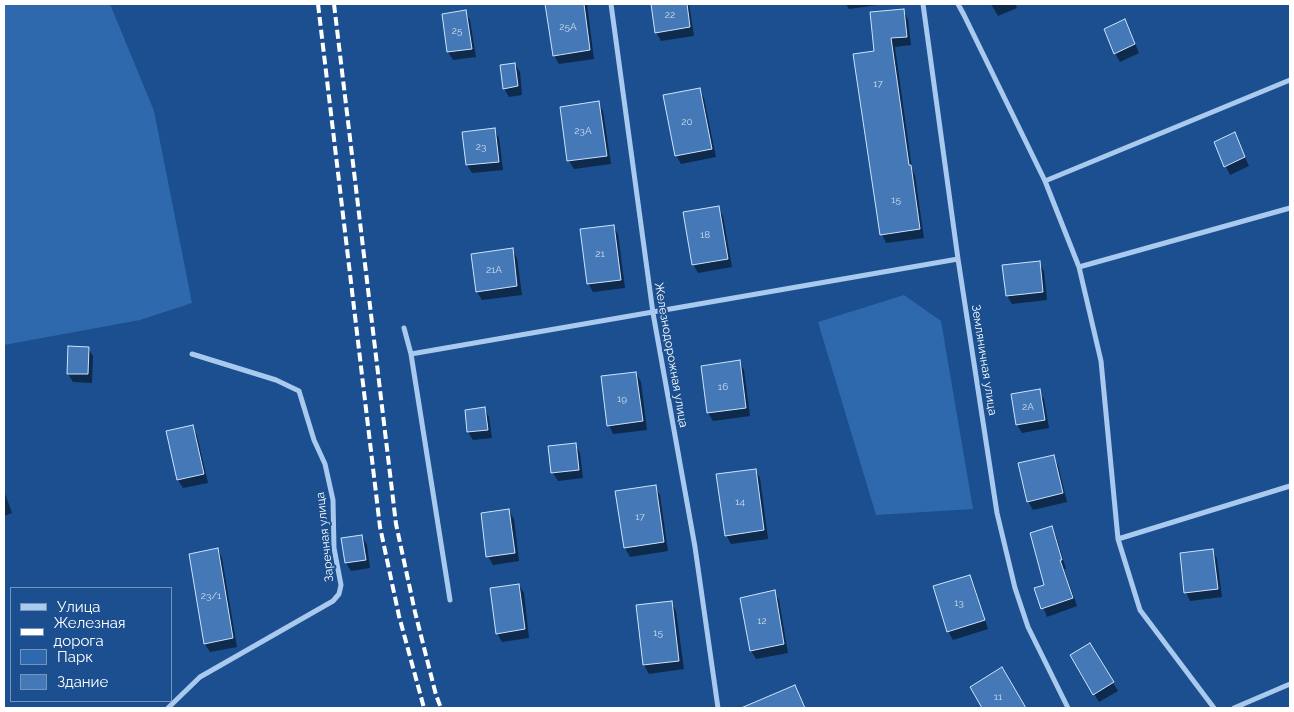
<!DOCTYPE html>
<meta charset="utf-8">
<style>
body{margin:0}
#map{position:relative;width:1294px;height:712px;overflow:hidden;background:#1b4f8f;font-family:Raleway,sans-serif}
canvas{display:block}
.frame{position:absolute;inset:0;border:5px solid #fff;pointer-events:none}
.legend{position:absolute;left:10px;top:587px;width:162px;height:115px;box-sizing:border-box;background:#1b4f8f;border:1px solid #7695bc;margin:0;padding:6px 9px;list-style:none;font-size:15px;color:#fff}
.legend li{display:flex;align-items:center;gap:10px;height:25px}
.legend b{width:25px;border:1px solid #7695bc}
</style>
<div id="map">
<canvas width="1294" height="712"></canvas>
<div class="frame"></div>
<ul class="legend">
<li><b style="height:6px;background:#a9c9ee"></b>Улица</li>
<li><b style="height:6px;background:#fff"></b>Железная дорога</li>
<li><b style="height:14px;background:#2e69ad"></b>Парк</li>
<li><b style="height:14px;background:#4478b7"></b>Здание</li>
</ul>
</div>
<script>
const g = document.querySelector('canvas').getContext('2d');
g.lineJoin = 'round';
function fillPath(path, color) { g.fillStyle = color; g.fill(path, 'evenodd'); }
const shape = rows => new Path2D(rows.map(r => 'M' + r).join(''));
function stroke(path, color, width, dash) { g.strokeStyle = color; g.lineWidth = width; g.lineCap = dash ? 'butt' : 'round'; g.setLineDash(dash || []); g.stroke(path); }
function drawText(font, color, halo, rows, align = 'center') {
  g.font = font + ' Raleway,sans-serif'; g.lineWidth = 4; g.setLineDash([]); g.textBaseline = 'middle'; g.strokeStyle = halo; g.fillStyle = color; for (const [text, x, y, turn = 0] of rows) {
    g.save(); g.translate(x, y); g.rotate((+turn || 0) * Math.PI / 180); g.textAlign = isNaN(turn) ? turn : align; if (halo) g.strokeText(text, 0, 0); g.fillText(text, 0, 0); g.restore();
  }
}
fillPath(shape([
 [4,4,110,4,154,111,192,303,140,320,4,345],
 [904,295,941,321,973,509,876,515,818,322]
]), '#2e69ad');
fillPath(shape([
 [547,4,587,4,594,59,559,64,554,55],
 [652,4,689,4,694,36,661,41,656,32],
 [846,4,885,4,849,9],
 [991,4,1015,4,1017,8,998,16],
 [903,10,908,19,911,45,895,47,912,169,915,175,924,238,886,243,882,234,876,52],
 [465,12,470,20,476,57,453,60,448,52],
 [1129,29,1139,53,1120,62,1115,53],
 [515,64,520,72,522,95,509,97,504,88],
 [700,90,704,98,716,157,681,164,676,155],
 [598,102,603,111,611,164,574,169,569,161,561,108],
 [494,130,499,138,503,170,472,173,467,165],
 [1234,134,1249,166,1230,175,1215,143],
 [718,207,723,216,732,267,698,273,693,264],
 [613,226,618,234,625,288,593,292,588,283],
 [512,250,517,258,522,295,482,300,477,292],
 [1039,262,1044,271,1047,300,1012,304,1007,296],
 [88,348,93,356,92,383,73,382,68,374],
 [739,362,744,370,750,416,713,421,708,413],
 [636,373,641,382,647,430,613,434,609,425],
 [1039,391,1044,399,1049,428,1022,433,1017,425],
 [484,409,489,417,492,438,473,440,468,432,466,411],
 [192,426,197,435,208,483,183,488,178,480,167,432],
 [575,444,580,453,583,478,558,481,553,473],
 [1053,457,1058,465,1067,502,1033,510,1028,501],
 [755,470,760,478,768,539,731,544,726,535],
 [655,487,660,495,668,551,630,557,625,548,617,492],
 [4,491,12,513,4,516],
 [509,511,514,519,519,561,493,565,488,556],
 [1052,528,1056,536,1066,569,1064,569,1077,606,1047,617,1036,589,1046,585],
 [362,536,367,545,370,568,351,571,346,563],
 [218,549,222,558,237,647,210,652,205,644],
 [1212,550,1217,559,1222,597,1190,601,1186,592],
 [969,576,974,585,988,629,953,640,948,631],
 [519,585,524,593,529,638,502,642,497,633],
 [774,592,779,600,788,653,756,659,751,651,742,599],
 [671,602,676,611,684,669,649,674,644,665,637,606],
 [1090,644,1118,691,1099,702,1071,656]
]), '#0007');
const building = shape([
 [545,4,584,4,590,50,553,56,545,4],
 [651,4,687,4,690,27,655,33,651,4],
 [904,9,907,37,891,38,909,165,911,165,920,229,880,235,853,54,874,51,870,12,904,9],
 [466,10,472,49,447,52,442,14,466,10],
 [1125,19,1135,44,1114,54,1104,29,1125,19],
 [515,63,518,86,503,89,500,65,515,63],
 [700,88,712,149,675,156,663,95,700,88],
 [599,101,607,156,567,161,560,107,599,101],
 [495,128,499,162,466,165,462,132,495,128],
 [1235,132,1245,157,1224,167,1214,142,1235,132],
 [719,206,728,259,692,265,683,212,719,206],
 [614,225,621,280,587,284,580,229,614,225],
 [513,248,517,286,476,292,471,254,513,248],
 [1040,261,1043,292,1006,296,1002,265,1040,261],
 [68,346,89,347,88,374,67,374,68,346],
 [740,360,746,408,707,413,701,366,740,360],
 [636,372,643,421,607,426,601,376,636,372],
 [1040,389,1045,420,1016,425,1011,394,1040,389],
 [485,407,488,430,467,432,465,410,485,407],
 [193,425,204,474,177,480,166,431,193,425],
 [576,443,579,470,551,473,548,446,576,443],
 [1054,455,1063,493,1027,502,1018,463,1054,455],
 [756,469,764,530,725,536,716,474,756,469],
 [656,485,664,542,624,548,615,491,656,485],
 [509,509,515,553,486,557,481,513,509,509],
 [1052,526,1062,560,1060,560,1073,598,1041,609,1034,588,1044,585,1030,533,1052,526],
 [362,535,366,560,345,563,341,538,362,535],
 [218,548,233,638,204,644,189,554,218,548],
 [1213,549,1218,589,1184,593,1180,553,1213,549],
 [970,575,985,620,947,632,933,586,970,575],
 [519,584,525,629,496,634,490,588,519,584],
 [775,590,784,644,750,651,740,598,775,590],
 [672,601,679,661,643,665,636,605,672,601],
 [1090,643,1114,682,1093,695,1070,655,1090,643],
 [1002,667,1026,708,982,708,970,687,1002,667],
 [795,685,805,708,741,708,795,685]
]);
fillPath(building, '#4478b7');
stroke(building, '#cfe3fa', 1);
stroke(shape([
 [611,4,653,313,695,547,718,708],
 [923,4,958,259,997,513,1015,588,1028,627,1068,708],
 [958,4,964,15,1045,181,1079,267,1290,208],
 [1045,181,1290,80],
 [1079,267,1101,361,1118,539,1140,610,1214,708],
 [404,328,411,354,958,259],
 [411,354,450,600],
 [1118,539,1290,486],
 [168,708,200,677,333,601,339,594,341,585,334,548,333,500,325,464,314,440,299,391,276,380,192,354],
 [1234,708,1290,684]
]), '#a9c9ee', 5);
stroke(shape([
 [318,4,380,527,399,616,424,708],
 [334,4,396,524,415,612,436,695,441,708]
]), '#fff', 4, [9, 4]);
drawText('10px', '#d0dded', null, [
 ["22",670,15],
 ["25А",568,27],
 ["25",457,31],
 ["17",878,84],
 ["20",687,122],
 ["23А",583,131],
 ["23",481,147],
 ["15",896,200],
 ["18",705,235],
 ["21",600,254],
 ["21А",494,270],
 ["16",723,387],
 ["19",622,399],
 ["2А",1028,407],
 ["14",740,502],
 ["17",640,517],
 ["23/1",211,596],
 ["13",959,603],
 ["12",762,621],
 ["15",658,633],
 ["11",998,697]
]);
drawText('12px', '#fff', '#1b4f8f', [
 ["Железнодорожная улица",671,355,80],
 ["Земляничная улица",984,360,81],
 ["Заречная улица",325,537,-96]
]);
</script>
